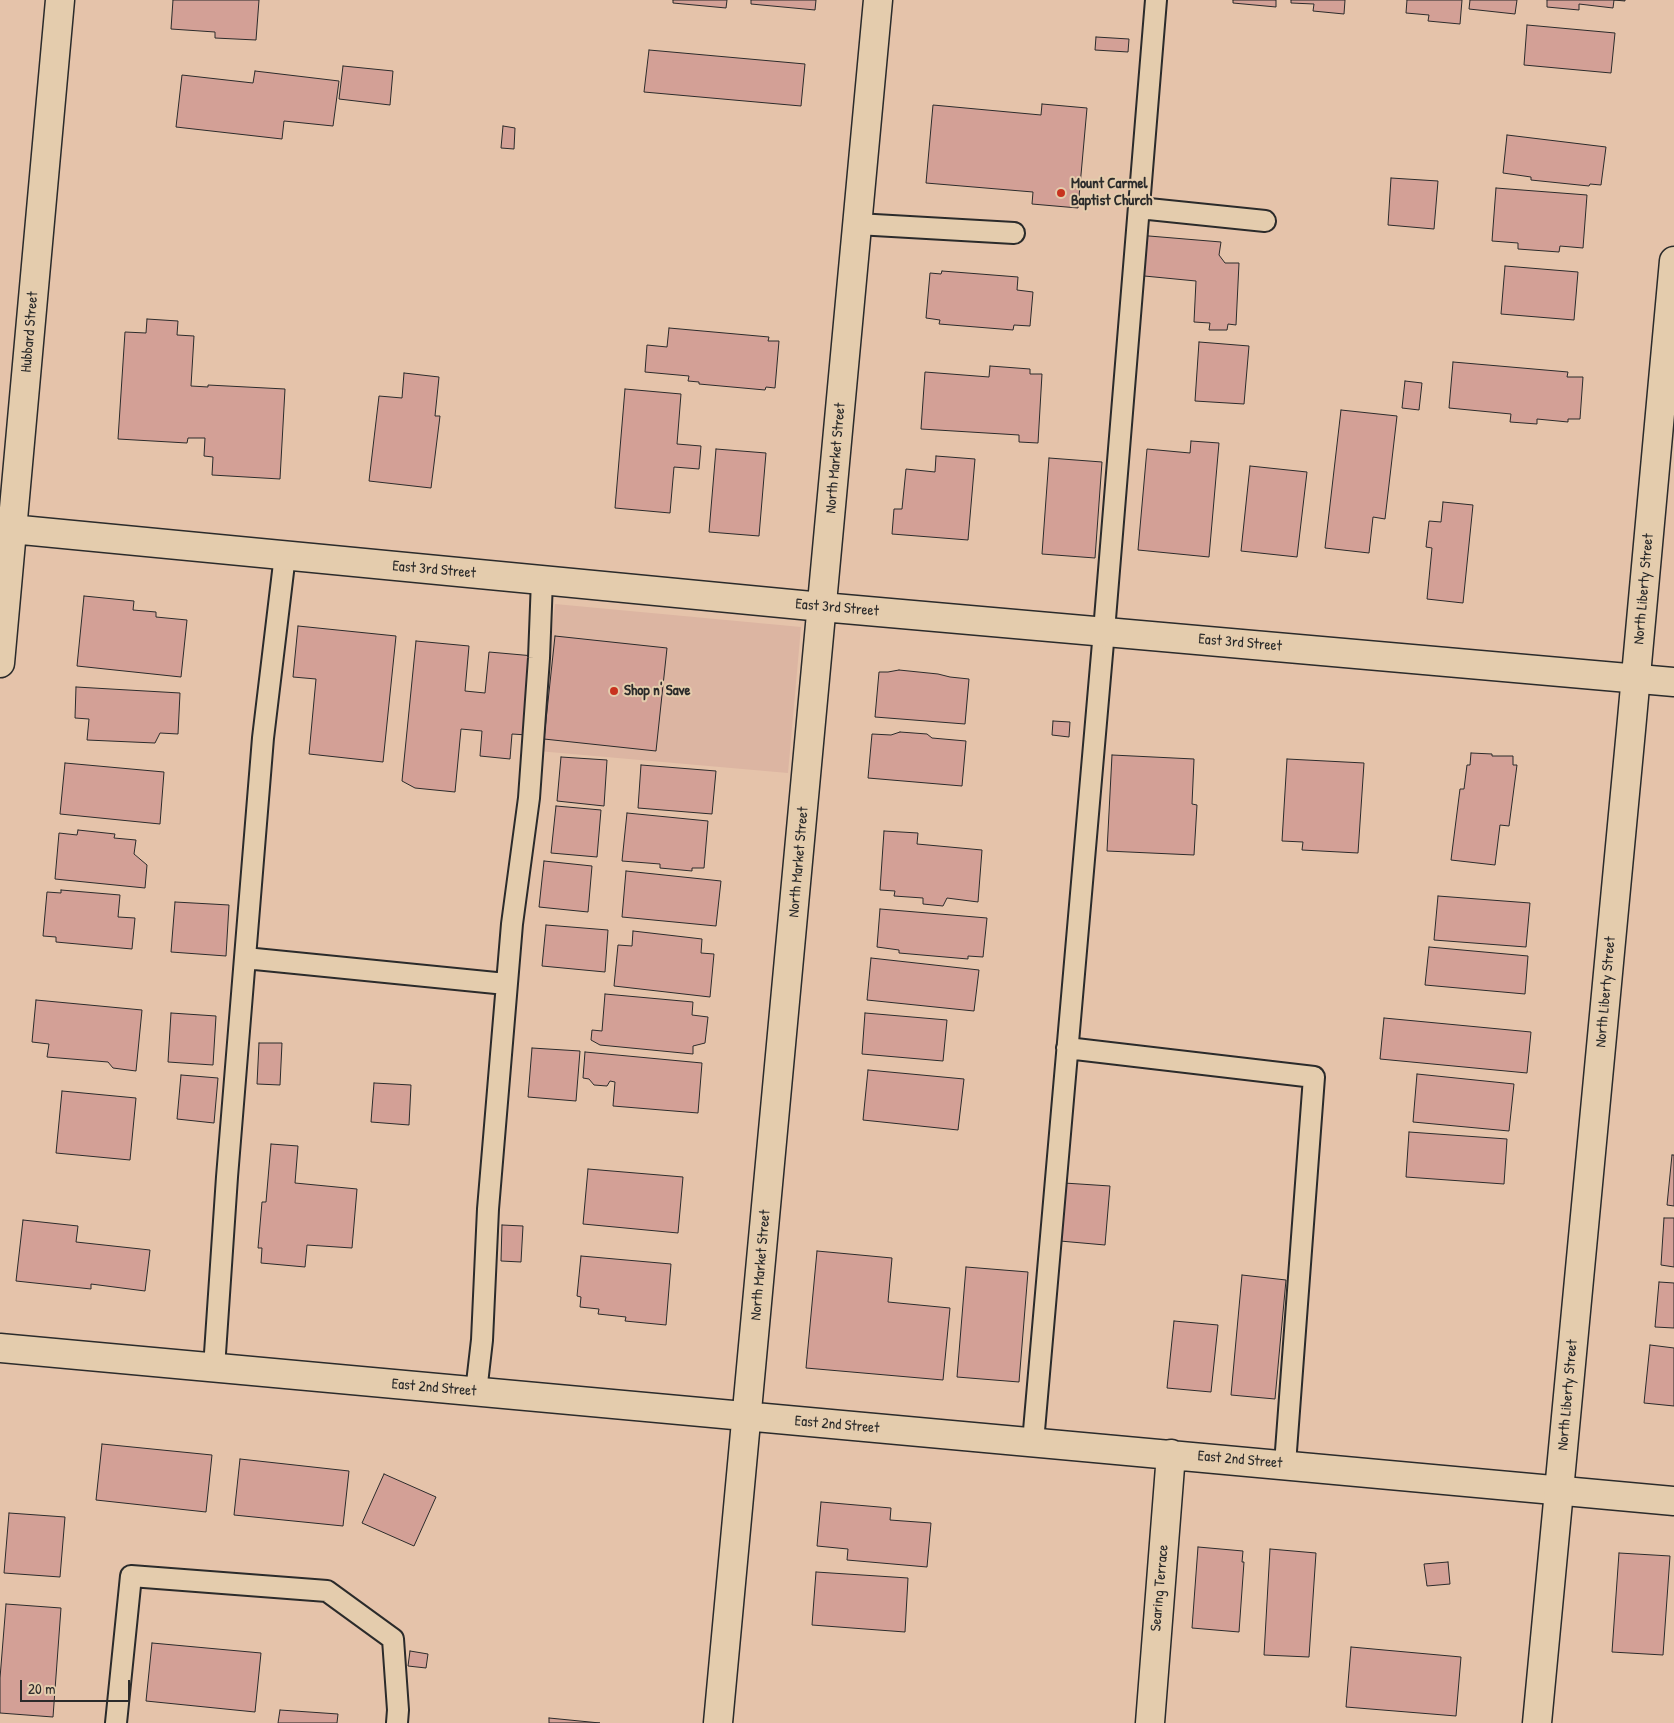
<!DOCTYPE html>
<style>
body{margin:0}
#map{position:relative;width:1674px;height:1723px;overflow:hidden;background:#e5c3aa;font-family:"Patrick Hand",sans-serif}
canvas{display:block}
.scale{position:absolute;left:20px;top:1680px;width:110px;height:22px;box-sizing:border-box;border:2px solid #2b2b2b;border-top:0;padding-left:6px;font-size:15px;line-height:18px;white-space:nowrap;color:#2b2b2b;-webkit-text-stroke:4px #e4ccad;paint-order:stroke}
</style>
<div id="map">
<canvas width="1674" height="1723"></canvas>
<div class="scale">20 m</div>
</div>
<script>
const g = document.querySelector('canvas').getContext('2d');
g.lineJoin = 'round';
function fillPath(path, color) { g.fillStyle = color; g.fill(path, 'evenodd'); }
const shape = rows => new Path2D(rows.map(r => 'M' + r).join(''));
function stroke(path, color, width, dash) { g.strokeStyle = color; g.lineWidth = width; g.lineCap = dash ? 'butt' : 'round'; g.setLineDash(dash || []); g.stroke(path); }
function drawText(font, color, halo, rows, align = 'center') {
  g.font = font + ' "Patrick Hand",sans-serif'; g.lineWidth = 4; g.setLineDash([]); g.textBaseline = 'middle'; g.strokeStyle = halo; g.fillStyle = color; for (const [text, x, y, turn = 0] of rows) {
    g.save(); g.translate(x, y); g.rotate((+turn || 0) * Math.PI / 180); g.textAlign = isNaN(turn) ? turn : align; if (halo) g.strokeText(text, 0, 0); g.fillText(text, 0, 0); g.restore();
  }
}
fillPath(shape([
 [555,604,801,627,788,773,538,751]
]), '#dcb5a2');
const building = shape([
 [173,0,259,0,256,40,215,38,215,32,171,29,173,0],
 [673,0,727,0,726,8,673,3,673,0],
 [751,0,816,0,815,10,751,4,751,0],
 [1233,0,1276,0,1276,7,1233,3,1233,0],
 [1291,0,1345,0,1344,14,1313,11,1314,4,1291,3,1291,0],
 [1407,0,1462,0,1460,24,1428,21,1429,15,1406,13,1407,0],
 [1470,0,1517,0,1515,14,1469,9,1470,0],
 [1547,0,1625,0,1625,1,1614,0,1613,8,1579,4,1579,10,1547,7,1547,0],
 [1527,25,1615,33,1611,73,1524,65,1527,25],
 [1096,37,1129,39,1128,52,1095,50,1096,37],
 [649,50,805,64,801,106,644,92,649,50],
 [343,66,393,71,390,105,339,99,343,66],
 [255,71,339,81,333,126,284,121,282,139,176,127,182,75,253,83,255,71],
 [1042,104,1087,108,1078,208,1032,204,1033,192,926,183,933,105,1041,115,1042,104],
 [503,126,515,128,514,149,501,148,503,126],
 [1507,135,1606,147,1601,185,1590,184,1589,186,1531,180,1531,177,1503,173,1507,135],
 [1391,178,1438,181,1434,229,1388,225,1391,178],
 [1496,188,1587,195,1583,248,1560,246,1559,252,1518,249,1518,243,1492,241,1496,188],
 [1137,235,1221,242,1219,255,1225,263,1239,263,1236,325,1228,324,1227,330,1209,330,1210,323,1194,322,1196,281,1134,275,1137,235],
 [1505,266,1578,272,1574,320,1501,314,1505,266],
 [942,271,1018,277,1017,290,1033,292,1030,326,1014,325,1013,330,939,324,940,320,926,318,930,273,941,274,942,271],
 [147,319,178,321,177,335,194,336,191,386,208,387,208,385,285,389,280,479,212,475,213,457,204,456,205,438,188,438,187,443,118,439,125,332,146,333,147,319],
 [669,328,769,337,768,341,779,341,775,388,766,387,765,390,699,384,699,382,688,381,689,376,645,372,647,345,667,347,669,328],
 [1199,342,1249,346,1244,404,1195,401,1199,342],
 [1453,362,1568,372,1567,377,1583,377,1580,419,1568,419,1568,422,1537,419,1537,424,1510,422,1511,414,1449,408,1453,362],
 [990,366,1030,369,1030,374,1042,374,1038,443,1019,442,1019,435,921,429,925,372,989,377,990,366],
 [404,373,439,377,435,416,440,416,431,488,369,481,379,396,402,398,404,373],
 [1405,381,1422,383,1419,410,1402,408,1405,381],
 [625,389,681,394,677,444,701,446,699,469,674,467,670,513,615,508,625,389],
 [1341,410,1397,416,1385,519,1373,517,1369,553,1325,548,1341,410],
 [1191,441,1219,443,1209,557,1138,550,1147,449,1190,453,1191,441],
 [716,449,766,453,759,536,709,532,716,449],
 [936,456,975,459,968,540,892,534,894,509,902,509,906,469,935,472,936,456],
 [1049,458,1102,462,1095,558,1042,554,1049,458],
 [1250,466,1307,472,1297,557,1241,551,1250,466],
 [1443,502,1473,505,1463,603,1427,599,1432,548,1426,547,1429,521,1441,522,1443,502],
 [84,596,134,601,133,610,156,612,156,617,187,620,181,677,77,666,84,596],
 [298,626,396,636,383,762,309,754,316,679,293,677,298,626],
 [555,636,667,648,656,751,544,739,555,636],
 [416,641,469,646,465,691,485,693,489,652,534,656,527,735,512,734,510,759,480,756,482,731,461,729,455,792,415,788,402,781,416,641],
 [899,670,938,674,950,677,969,679,965,724,875,717,879,672,888,672,899,670],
 [76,687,180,693,178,734,160,733,155,743,87,740,89,719,75,718,76,687],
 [1053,721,1070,722,1069,737,1052,735,1053,721],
 [900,732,927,734,932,738,966,741,962,786,868,778,872,734,891,735,900,732],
 [1471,753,1492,754,1492,756,1513,756,1513,765,1517,765,1509,826,1500,825,1495,865,1451,860,1460,789,1464,789,1467,765,1470,765,1471,753],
 [1112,755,1194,759,1192,804,1197,805,1194,855,1107,851,1112,755],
 [561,757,607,760,604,806,557,801,561,757],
 [1287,759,1364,763,1358,853,1302,850,1303,842,1282,841,1287,759],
 [65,763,164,772,160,824,60,814,65,763],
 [641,765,716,771,712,814,638,808,641,765],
 [556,806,601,810,597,857,551,853,556,806],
 [627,813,708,821,704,868,692,868,692,871,660,868,660,864,622,861,627,813],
 [78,830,115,834,114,838,136,840,134,854,147,865,145,888,55,879,59,833,77,835,78,830],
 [884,831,918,833,917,844,982,850,978,902,947,898,943,906,923,904,923,898,894,896,895,891,880,890,884,831],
 [544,861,592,866,588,912,539,907,544,861],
 [626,871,721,881,716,926,622,917,626,871],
 [61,890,120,895,118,917,135,918,132,949,56,942,56,937,43,936,47,892,61,893,61,890],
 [1438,896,1530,903,1526,947,1434,940,1438,896],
 [175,902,229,905,226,956,171,952,175,902],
 [880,909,987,918,983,957,968,956,968,959,899,953,899,950,877,947,880,909],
 [546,925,608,930,605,972,542,966,546,925],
 [633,931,702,939,701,953,714,954,710,997,614,986,618,945,632,946,633,931],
 [1429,947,1528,956,1525,994,1425,985,1429,947],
 [871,958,979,970,974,1011,867,1000,871,958],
 [605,994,693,1002,692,1015,708,1017,705,1043,693,1046,693,1054,600,1045,591,1040,592,1030,602,1031,605,994],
 [36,1000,142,1010,136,1071,113,1068,108,1062,47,1057,49,1044,32,1042,36,1000],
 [171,1013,216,1016,213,1065,168,1062,171,1013],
 [865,1013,947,1020,943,1061,862,1054,865,1013],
 [1384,1018,1531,1032,1527,1073,1380,1059,1384,1018],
 [259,1043,282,1043,280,1085,257,1084,259,1043],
 [532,1048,580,1051,576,1101,528,1097,532,1048],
 [585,1052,702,1063,698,1113,613,1106,615,1082,610,1081,607,1086,594,1085,589,1079,583,1078,585,1052],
 [868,1070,964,1079,958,1130,863,1120,868,1070],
 [1417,1074,1514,1084,1509,1131,1413,1122,1417,1074],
 [181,1075,218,1078,214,1123,177,1119,181,1075],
 [374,1083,411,1085,409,1125,371,1122,374,1083],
 [62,1091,136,1098,130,1160,56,1153,62,1091],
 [1409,1132,1507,1139,1504,1184,1406,1177,1409,1132],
 [271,1144,298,1146,295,1183,357,1189,352,1248,307,1245,305,1267,261,1263,262,1248,258,1248,262,1202,266,1202,271,1144],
 [1672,1155,1674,1155,1674,1206,1667,1205,1672,1155],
 [588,1169,683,1177,678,1233,583,1224,588,1169],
 [1064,1183,1110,1186,1105,1245,1060,1241,1064,1183],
 [1664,1218,1674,1218,1674,1267,1661,1265,1664,1218],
 [23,1220,78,1226,76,1242,150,1250,145,1291,91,1284,91,1289,16,1281,23,1220],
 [502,1225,523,1226,521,1262,501,1261,502,1225],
 [817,1251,892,1258,888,1302,950,1308,943,1380,806,1368,817,1251],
 [581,1256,671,1264,666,1325,625,1321,626,1317,598,1314,599,1309,580,1307,581,1297,577,1296,581,1256],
 [966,1267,1028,1272,1019,1382,957,1377,966,1267],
 [1242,1275,1286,1280,1275,1399,1231,1395,1242,1275],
 [1659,1282,1674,1283,1674,1328,1655,1327,1659,1282],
 [1174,1321,1218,1325,1211,1392,1167,1388,1174,1321],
 [1650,1345,1674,1348,1674,1406,1644,1403,1650,1345],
 [102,1444,212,1455,206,1512,96,1500,102,1444],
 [240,1459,349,1471,343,1526,234,1515,240,1459],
 [384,1474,436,1497,414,1546,362,1523,384,1474],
 [821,1502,891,1508,890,1520,931,1523,927,1567,847,1560,848,1549,817,1546,821,1502],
 [9,1513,65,1517,60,1577,4,1573,9,1513],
 [1198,1547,1243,1551,1242,1562,1244,1562,1239,1632,1192,1628,1198,1547],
 [1270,1549,1316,1553,1309,1657,1264,1655,1270,1549],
 [1619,1553,1670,1556,1663,1655,1612,1652,1619,1553],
 [1448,1562,1450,1584,1427,1586,1424,1564,1448,1562],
 [816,1572,908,1578,905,1632,812,1625,816,1572],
 [6,1604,61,1608,53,1717,0,1713,0,1678,6,1604],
 [152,1643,261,1653,255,1712,146,1701,152,1643],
 [1351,1647,1461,1657,1456,1716,1346,1707,1351,1647],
 [410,1651,428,1654,426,1668,408,1666,410,1651],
 [280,1710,338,1714,337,1723,278,1723,280,1710],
 [549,1718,600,1723,549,1723,549,1718]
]);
fillPath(building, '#d3a096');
stroke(building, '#2b2b2b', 1);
const service = shape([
 [1139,208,1265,221],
 [857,224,1014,233],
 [245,958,506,984],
 [1067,1048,1314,1077,1285,1464],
 [214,1368,227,1177,263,738,285,555],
 [476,1392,482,1340,488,1209,512,924,529,798,539,658,542,580],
 [1033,1442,1104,631,1156,0],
 [116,1723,131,1576,327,1591,393,1639,398,1710,397,1723]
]);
const minor = shape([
 [0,528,822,607,1674,682],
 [0,663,60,0],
 [0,1348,1674,1501],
 [718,1723,878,0],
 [1150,1723,1171,1454]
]);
const tertiary = shape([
 [1537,1723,1631,730,1674,261]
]);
stroke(service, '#2b2b2b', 24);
stroke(minor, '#2b2b2b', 31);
stroke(tertiary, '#2b2b2b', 31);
stroke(service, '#e4ccad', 20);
stroke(minor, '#e4ccad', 28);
stroke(tertiary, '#e4ccad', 28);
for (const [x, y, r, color] of [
 [1061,193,5,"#c8321e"],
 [614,691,5,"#c8321e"]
]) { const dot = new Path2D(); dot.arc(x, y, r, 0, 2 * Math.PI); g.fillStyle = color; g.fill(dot); stroke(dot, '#e4ccad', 2); }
drawText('bold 15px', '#2b2b2b', '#e4ccad', [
 ["Mount Carmel",1071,184],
 ["Baptist Church",1071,201],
 ["Shop n' Save",624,691]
], 'left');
drawText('15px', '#2b2b2b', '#e4ccad', [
 ["Hubbard Street",30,332,-85],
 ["North Market Street",836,458,-85],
 ["East 3rd Street",434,570,5],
 ["North Liberty Street",1644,589,-85],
 ["East 3rd Street",837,608,5],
 ["East 3rd Street",1240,643,5],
 ["North Market Street",799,862,-85],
 ["North Liberty Street",1606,992,-85],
 ["North Market Street",761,1265,-85],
 ["East 2nd Street",434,1388,5],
 ["North Liberty Street",1568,1395,-85],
 ["East 2nd Street",837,1425,5],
 ["East 2nd Street",1240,1460,5],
 ["Searing Terrace",1160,1588,-85]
]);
</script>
